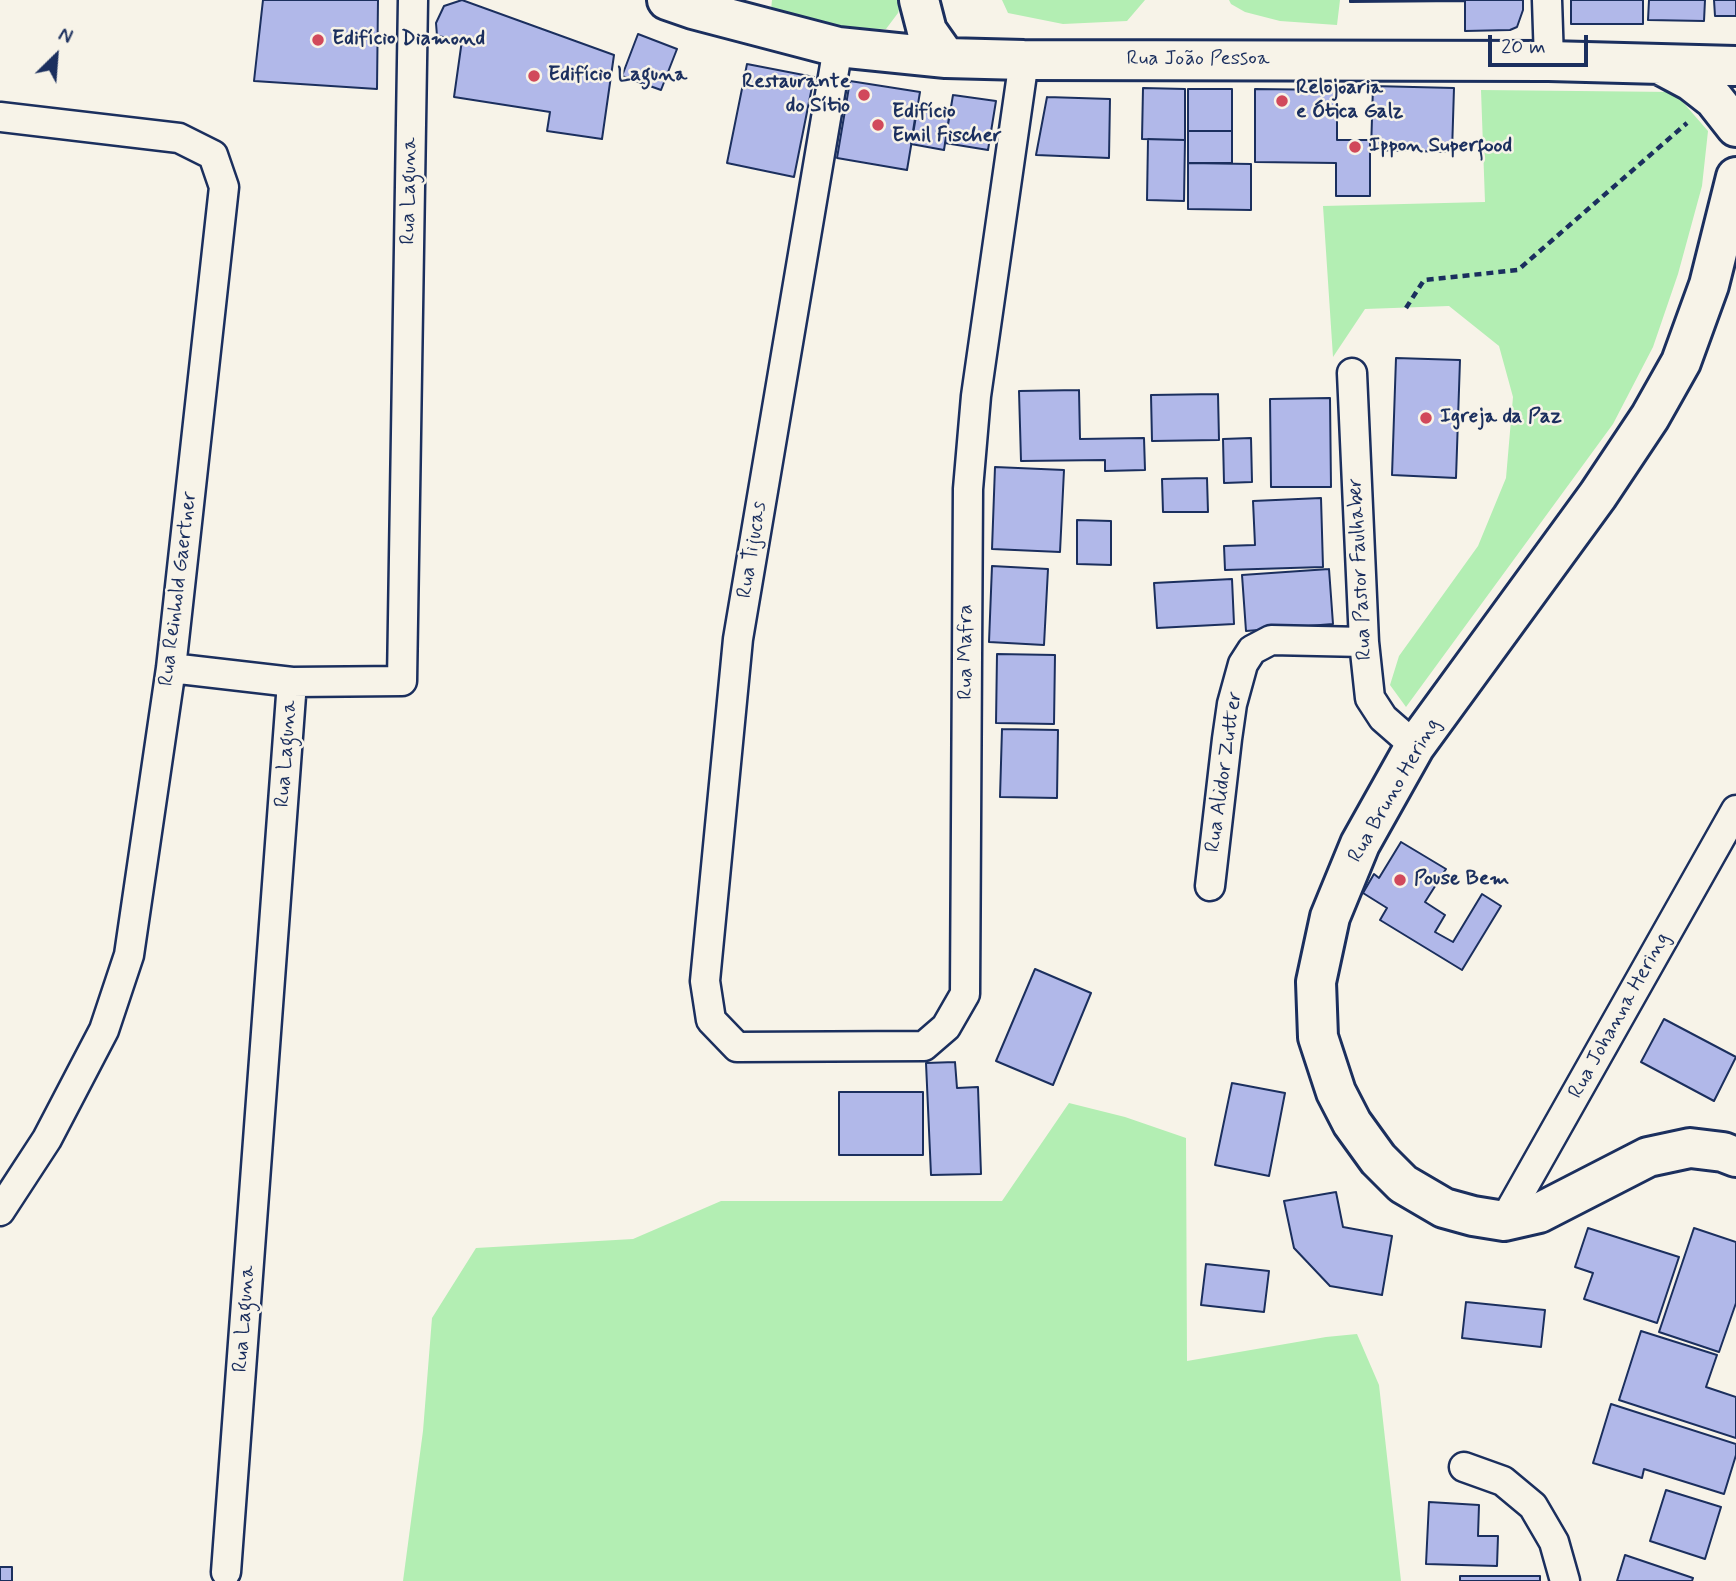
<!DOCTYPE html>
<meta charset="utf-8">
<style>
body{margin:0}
#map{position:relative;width:1736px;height:1581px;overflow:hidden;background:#f7f3e8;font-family:Mynerve,sans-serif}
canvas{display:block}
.north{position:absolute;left:21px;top:21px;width:70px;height:70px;-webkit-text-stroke:5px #f7f3e8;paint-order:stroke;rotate:25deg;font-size:19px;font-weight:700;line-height:28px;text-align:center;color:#1b2f5e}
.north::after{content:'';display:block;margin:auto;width:24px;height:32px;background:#1b2f5e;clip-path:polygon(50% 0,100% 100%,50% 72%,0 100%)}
.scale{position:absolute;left:1488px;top:35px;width:100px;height:32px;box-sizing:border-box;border:4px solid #1b2f5e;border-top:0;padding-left:9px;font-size:21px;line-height:24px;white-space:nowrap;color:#1b2f5e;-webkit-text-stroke:5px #f7f3e8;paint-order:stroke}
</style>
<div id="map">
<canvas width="1736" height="1581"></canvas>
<div class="north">N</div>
<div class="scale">20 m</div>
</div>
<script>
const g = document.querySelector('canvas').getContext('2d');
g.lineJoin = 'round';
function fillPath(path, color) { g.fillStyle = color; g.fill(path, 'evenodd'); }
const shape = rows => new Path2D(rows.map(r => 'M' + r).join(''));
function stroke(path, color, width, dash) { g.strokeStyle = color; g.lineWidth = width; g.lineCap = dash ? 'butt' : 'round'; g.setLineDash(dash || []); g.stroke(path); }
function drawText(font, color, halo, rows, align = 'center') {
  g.font = font + ' Mynerve,sans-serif'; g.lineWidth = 5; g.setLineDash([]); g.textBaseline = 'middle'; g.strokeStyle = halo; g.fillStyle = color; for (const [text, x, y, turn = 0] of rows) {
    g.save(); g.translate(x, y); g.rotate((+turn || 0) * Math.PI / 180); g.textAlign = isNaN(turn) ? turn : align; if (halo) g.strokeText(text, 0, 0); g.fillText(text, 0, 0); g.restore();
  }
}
fillPath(shape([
 [772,0,902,0,898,13,886,29,842,28,771,10],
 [1002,0,1145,0,1127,21,1063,24,1008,13],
 [1229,0,1340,0,1337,25,1280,21,1245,12,1231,4],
 [1481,90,1674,92,1708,131,1702,186,1678,274,1653,347,1613,424,1406,707,1390,685,1399,656,1478,546,1506,478,1513,397,1499,346,1449,306,1365,309,1333,357,1323,206,1485,202],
 [1069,1103,1125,1117,1186,1138,1187,1361,1326,1337,1357,1334,1379,1385,1401,1581,403,1581,423,1431,432,1318,476,1248,633,1239,721,1201,1002,1201]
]), '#b3eeb3');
const building = shape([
 [263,0,378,0,377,89,254,81,263,0],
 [462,0,614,55,602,139,547,131,550,112,454,97,462,40,437,36,436,23,444,6,462,0],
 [1350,0,1465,0,1465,1,1350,2,1350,0],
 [1523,0,1523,10,1517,27,1510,30,1465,31,1465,0,1523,0],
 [1571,0,1643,0,1643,24,1571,24,1571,0],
 [1649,0,1705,0,1704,21,1648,20,1649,0],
 [1714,0,1736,0,1736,16,1715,16,1714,0],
 [638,34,677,49,661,90,622,76,638,34],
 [747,64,814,77,794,177,727,163,747,64],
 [850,81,920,92,907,170,837,158,850,81],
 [1373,86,1454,88,1452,152,1371,150,1373,86],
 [1143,88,1185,89,1185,140,1142,139,1143,88],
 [1188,89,1232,89,1232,131,1188,131,1188,89],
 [1255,89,1337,90,1337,140,1370,140,1370,196,1336,196,1336,163,1255,162,1255,89],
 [953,95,996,101,988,150,945,143,953,95],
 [1047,97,1110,99,1109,158,1036,155,1047,97],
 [917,106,950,111,944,150,911,144,917,106],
 [1188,131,1232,131,1232,163,1188,163,1188,131],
 [1148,139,1185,140,1184,201,1147,200,1148,139],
 [1188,163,1251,164,1251,210,1188,209,1188,163],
 [1396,358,1460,360,1456,478,1392,475,1396,358],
 [1079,390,1080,439,1144,438,1145,470,1105,471,1105,460,1021,461,1019,391,1079,390],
 [1218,394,1219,440,1152,441,1151,395,1218,394],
 [1330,398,1331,487,1271,487,1270,399,1330,398],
 [1251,438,1252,482,1224,483,1223,439,1251,438],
 [995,467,1064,470,1060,552,992,549,995,467],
 [1207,478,1208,512,1163,512,1162,479,1207,478],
 [1321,498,1323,567,1225,570,1224,546,1255,545,1253,501,1321,498],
 [1077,520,1111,521,1111,565,1077,564,1077,520],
 [992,566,1048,569,1044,645,989,642,992,566],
 [1329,569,1333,624,1246,631,1242,575,1329,569],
 [1232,579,1234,624,1157,628,1154,583,1232,579],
 [997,654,1055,655,1054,724,996,723,997,654],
 [1002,729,1058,730,1057,798,1000,797,1002,729],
 [1401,842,1446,869,1425,902,1445,915,1435,932,1453,942,1482,894,1501,906,1462,970,1380,920,1387,908,1363,893,1374,874,1379,878,1401,842],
 [1035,969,1091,993,1053,1085,996,1061,1035,969],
 [1664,1019,1736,1057,1714,1101,1641,1062,1664,1019],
 [955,1062,957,1088,978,1087,981,1174,931,1175,926,1063,955,1062],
 [1232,1083,1285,1093,1269,1176,1215,1165,1232,1083],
 [839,1092,923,1092,923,1155,839,1155,839,1092],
 [1336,1192,1343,1227,1392,1236,1382,1295,1330,1286,1294,1248,1284,1201,1336,1192],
 [1588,1228,1679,1257,1657,1323,1584,1299,1593,1273,1575,1267,1588,1228],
 [1694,1228,1736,1242,1736,1303,1719,1352,1659,1332,1694,1228],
 [1206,1264,1269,1271,1264,1312,1201,1305,1206,1264],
 [1466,1302,1545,1310,1541,1347,1462,1338,1466,1302],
 [1641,1331,1717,1355,1706,1387,1736,1397,1736,1438,1619,1400,1641,1331],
 [1611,1404,1736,1444,1736,1455,1724,1494,1644,1469,1642,1478,1593,1463,1611,1404],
 [1666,1490,1721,1507,1705,1559,1650,1541,1666,1490],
 [1429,1502,1479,1505,1478,1536,1498,1536,1497,1566,1426,1564,1429,1502],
 [1625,1555,1693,1578,1692,1581,1617,1581,1625,1555],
 [0,1567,12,1567,12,1581,0,1581,0,1567],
 [1460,1576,1540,1576,1540,1581,1460,1581,1460,1576]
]);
fillPath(building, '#b1b8e9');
stroke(building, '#1b2f5e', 2);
const street = shape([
 [1547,0,1549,61],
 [838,47,738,639,705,981,711,1020,737,1047,924,1046,946,1027,965,994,968,489,976,396,1024,60],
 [0,117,179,138,213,155,224,187,171,668,129,955,104,1030,47,1139,0,1211],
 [1352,373,1364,642,1370,698,1383,718,1415,746],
 [171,668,292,682,402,681,413,0],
 [1210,886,1227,739,1232,704,1243,664,1252,650,1271,640,1364,642],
 [1504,1221,1736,810],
 [1464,1467,1503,1481,1533,1506,1554,1542,1565,1581],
 [226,1572,292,682]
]);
const secondary = shape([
 [667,0,693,9,838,47,946,58,1024,60,1549,61,1736,66],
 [919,0,927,31,946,58],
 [1661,65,1691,81,1714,99,1736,127],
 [1736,177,1709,285,1681,362,1650,417,1598,495,1415,746,1360,844,1330,917,1316,982,1318,1037,1336,1092,1352,1123,1378,1159,1403,1184,1444,1208,1473,1216,1504,1221,1539,1213,1648,1157,1690,1148,1723,1152,1736,1157]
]);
stroke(street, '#1b2f5e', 33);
stroke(secondary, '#1b2f5e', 44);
stroke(shape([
 [1406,308,1424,280,1518,270,1687,123]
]), '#1b2f5e', 4.5, [7, 5]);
stroke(street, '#f7f3e8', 28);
stroke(secondary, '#f7f3e8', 38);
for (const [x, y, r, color] of [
 [318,40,7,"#d1495b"],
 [534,76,7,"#d1495b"],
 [864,95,7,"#d1495b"],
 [1282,101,7,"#d1495b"],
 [878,125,7,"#d1495b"],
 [1355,147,7,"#d1495b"],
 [1426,418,7,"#d1495b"],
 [1400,880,7,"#d1495b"]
]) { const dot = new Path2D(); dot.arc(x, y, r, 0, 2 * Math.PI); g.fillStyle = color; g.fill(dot); stroke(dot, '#f7f3e8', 2.5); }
drawText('bold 21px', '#1b2f5e', '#f7f3e8', [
 ["Edifício Diamond",332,40],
 ["Edifício Laguna",548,76],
 ["Restaurante",850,83,"right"],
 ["do Sítio",850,107,"right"],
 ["Relojoaria",1296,89],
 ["e Ótica Galz",1296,113],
 ["Edifício",892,113],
 ["Emil Fischer",892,137],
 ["Ippon Superfood",1369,147],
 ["Igreja da Paz",1440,418],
 ["Pouse Bem",1414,880]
], 'left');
drawText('21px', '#1b2f5e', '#f7f3e8', [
 ["Rua João Pessoa",1198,60],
 ["Rua Laguna",410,191,-89],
 ["Rua Tijucas",753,550,-81],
 ["Rua Pastor Faulhaber",1361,569,-93],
 ["Rua Reinhold Gaertner",179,589,-83],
 ["Rua Mafra",967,652,-90],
 ["Rua Laguna",287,754,-86],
 ["Rua Alidor Zutter",1225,772,-82],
 ["Rua Bruno Hering",1395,791,-60],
 ["Rua Johanna Hering",1620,1016,-61],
 ["Rua Laguna",245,1319,-86]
]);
</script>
